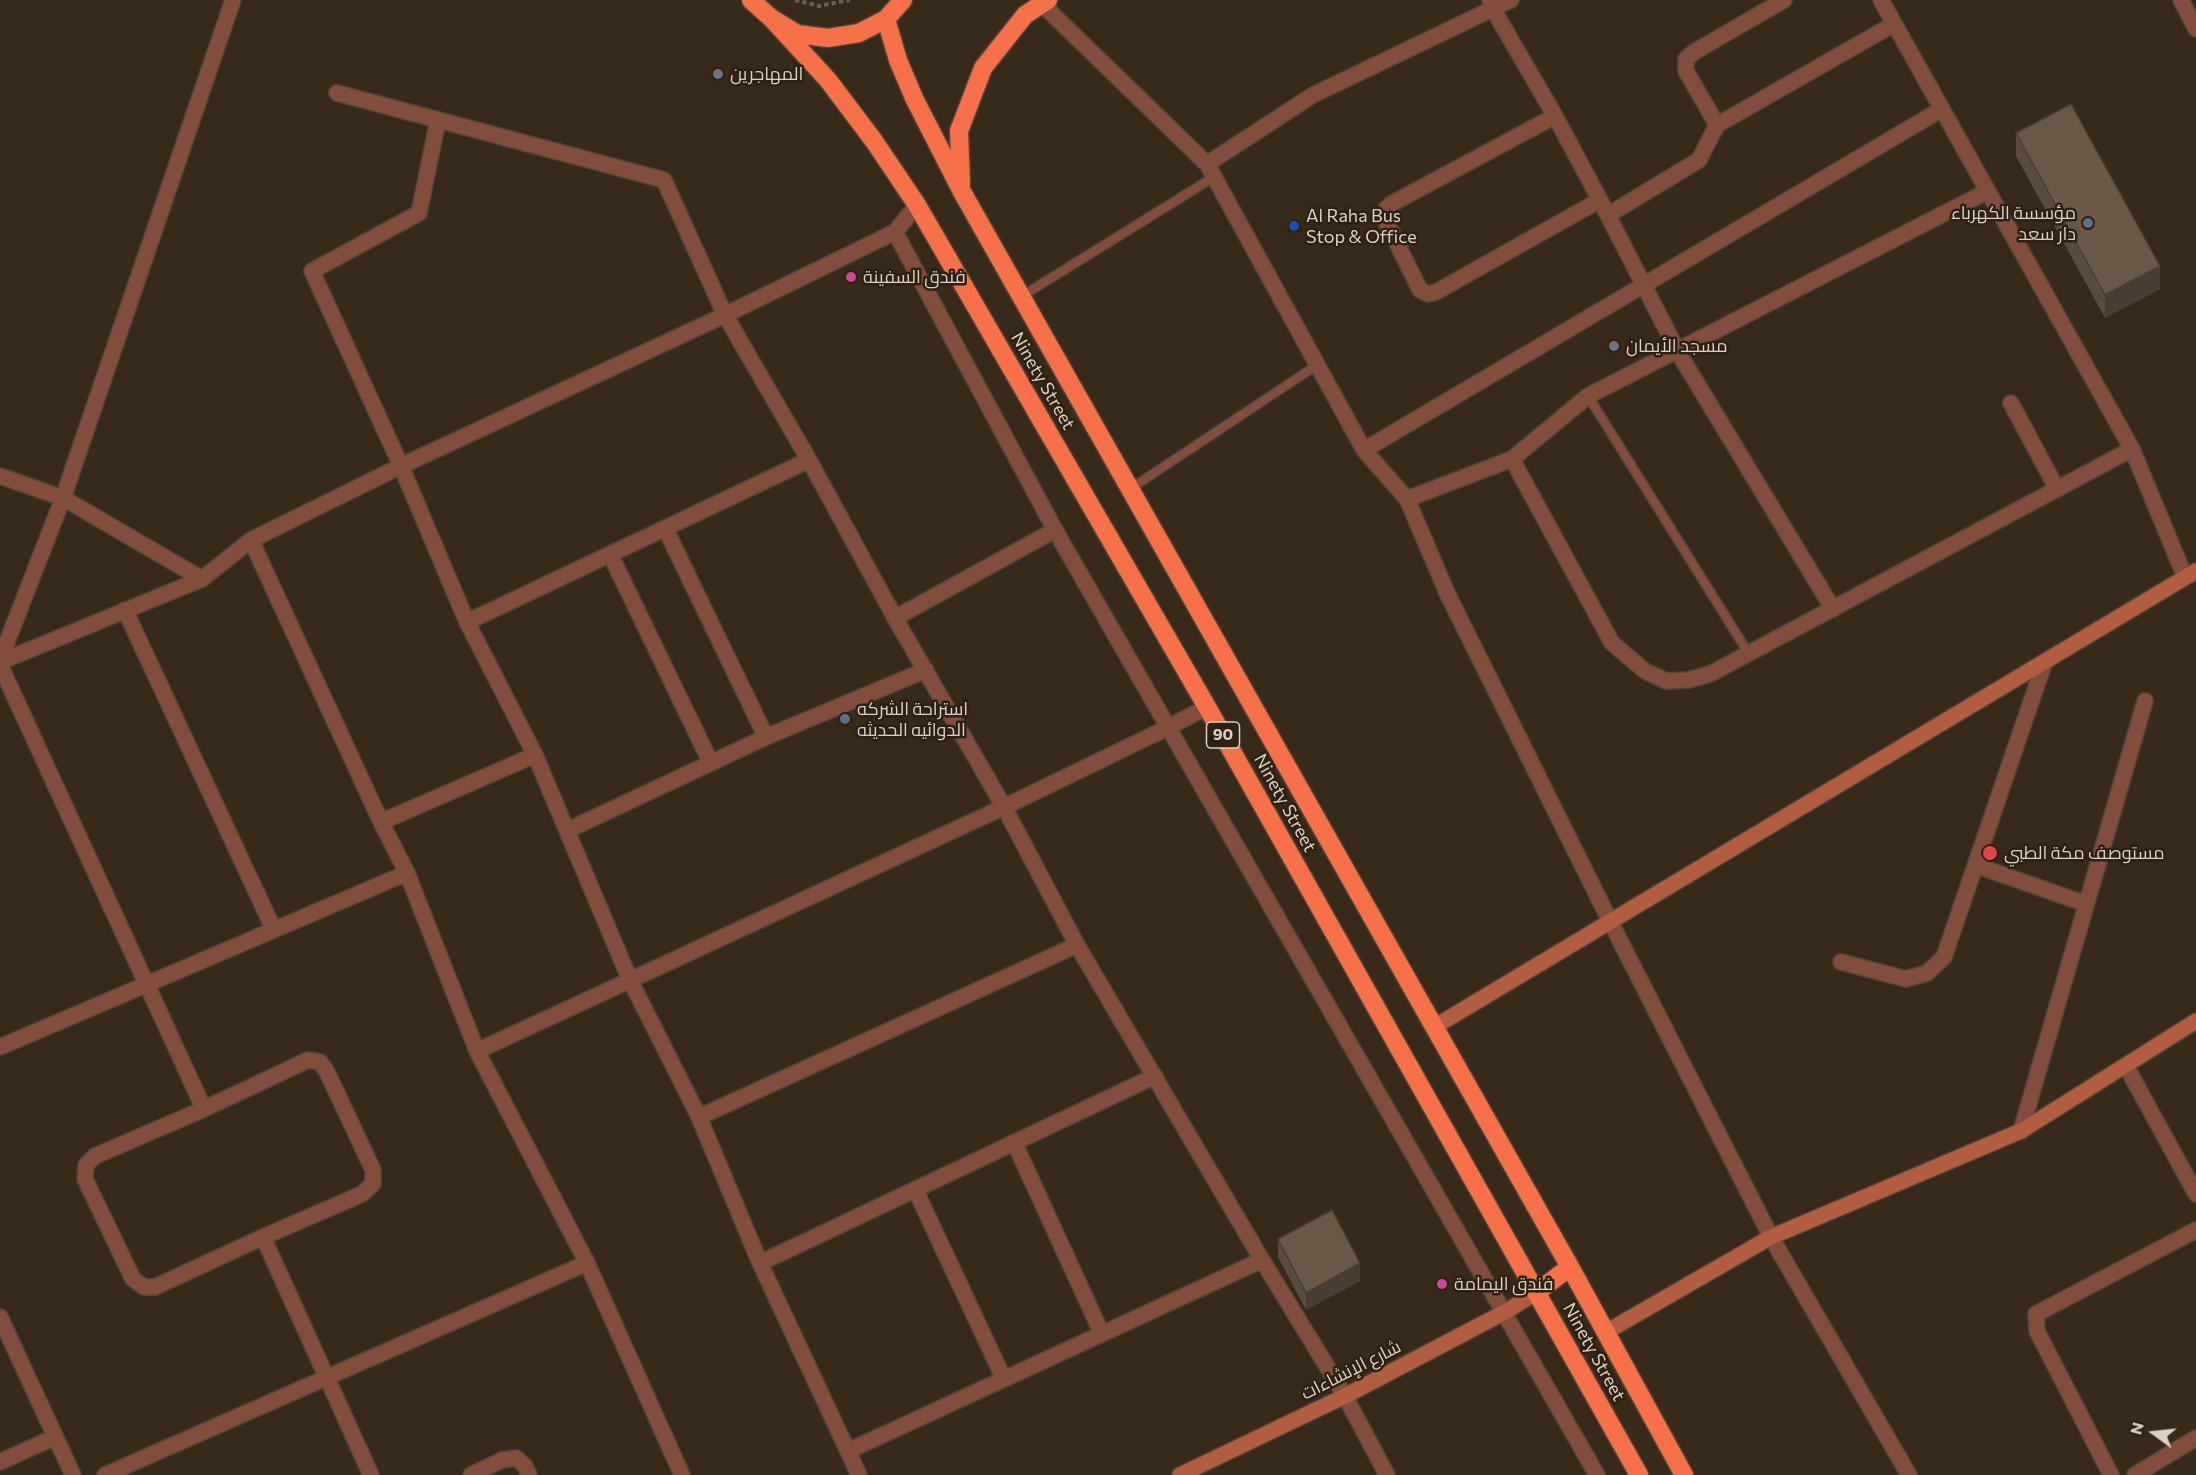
<!DOCTYPE html>
<meta charset="utf-8">
<style>
body{margin:0}
#map{position:relative;width:2196px;height:1475px;overflow:hidden;background:#382a1b;font-family:Commissioner,sans-serif}
canvas{display:block}
.north{position:absolute;left:2124px;top:1403px;width:60px;height:60px;-webkit-text-stroke:4px #2e2111;paint-order:stroke;rotate:285deg;font-size:16px;font-weight:700;line-height:24px;text-align:center;color:#dad1c7}
.north::after{content:'';display:block;margin:auto;width:21px;height:27px;background:#dad1c7;clip-path:polygon(50% 0,100% 100%,50% 72%,0 100%)}
</style>
<div id="map">
<canvas width="2196" height="1475"></canvas>
<div class="north">N</div>
</div>
<script>
const g = document.querySelector('canvas').getContext('2d');
g.lineJoin = 'round';
const shape = rows => new Path2D(rows.map(r => 'M' + r).join(''));
function stroke(path, color, width, dash) { g.strokeStyle = color; g.lineWidth = width; g.lineCap = dash ? 'butt' : 'round'; g.setLineDash(dash || []); g.stroke(path); }
function fillPath(path, color) { g.fillStyle = color; g.fill(path, 'evenodd'); }
function drawText(font, color, halo, rows, align = 'center') {
  g.font = font + ' Commissioner,Cairo,sans-serif'; g.lineWidth = 5; g.setLineDash([]); g.textBaseline = 'middle'; g.strokeStyle = halo; g.fillStyle = color; for (const [text, x, y, turn = 0] of rows) {
    g.save(); g.translate(x, y); g.rotate((+turn || 0) * Math.PI / 180); g.textAlign = isNaN(turn) ? turn : align; if (halo) g.strokeText(text, 0, 0); g.fillText(text, 0, 0); g.restore();
  }
}
const lane = shape([
 [1022,296,1214,177],
 [1588,396,1749,654],
 [1130,489,1317,365]
]);
const street = shape([
 [1490,0,1493,9,1555,116,1600,200,1678,352,1833,609],
 [1881,0,2132,449,2185,577],
 [2181,0,2196,29],
 [1042,4,1207,164,1364,450,1407,499,1448,595,1610,921,1771,1237,1909,1475],
 [337,93,664,180,725,315,809,460,895,618,1004,807,1077,945,1262,1260,1345,1396,1387,1475],
 [1555,116,1391,204,1386,209,1385,219,1420,290,1428,294,1436,292,1600,200],
 [438,120,419,213,312,271,401,466,467,622,535,755,630,980,699,1117,760,1263,859,1475],
 [1717,125,1686,71,1686,59,1694,52,1784,0],
 [1207,164,1313,95,1511,0],
 [1608,215,1699,160,1717,125,1894,24],
 [895,232,1055,530,1597,1475],
 [2011,403,2057,489],
 [1364,450,1942,109],
 [1512,459,1612,643,1645,671,1666,681,1688,680,1710,674,2132,449],
 [0,476,63,498,202,579],
 [1407,499,1512,459,1588,396,1988,191],
 [665,528,766,737],
 [251,540,381,822,407,873,477,1051,587,1263,682,1475],
 [610,554,711,763],
 [125,610,274,930],
 [895,618,1055,530],
 [467,622,809,460],
 [0,660,63,498,233,0],
 [0,662,202,579,251,540,401,466,725,315,895,232,917,205],
 [0,665,204,1109],
 [381,822,535,755],
 [568,830,766,737,926,670],
 [1975,865,2086,904],
 [1841,962,1906,979,1927,973,1944,957,2045,661],
 [0,1047,407,873],
 [477,1051,1004,807,1167,728,1207,707],
 [308,1060,320,1062,327,1072,373,1170,373,1184,362,1194,263,1237,155,1287,144,1287,133,1279,85,1179,86,1165,95,1156,204,1109,308,1060],
 [2126,1066,2196,1194],
 [699,1117,1077,945],
 [2021,1131,2145,701],
 [1014,1142,1102,1334],
 [915,1189,1004,1379],
 [263,1237,371,1475],
 [760,1263,1155,1076],
 [0,1317,73,1475],
 [848,1451,1262,1260],
 [0,1462,55,1437],
 [105,1475,587,1263],
 [471,1475,502,1460,516,1458,525,1466,529,1475],
 [2111,1475,2037,1331,2036,1314,2196,1230],
 [2135,1475,2196,1438]
]);
const secondary = shape([
 [1434,1027,2196,571],
 [1606,1332,1771,1237,2021,1131,2196,1021],
 [1180,1475,1345,1396,1505,1312,1537,1292]
]);
const highway = shape([
 [751,0,771,18,797,34,828,38,859,33,886,19,903,0],
 [771,18,828,80,874,141,917,205,1207,707,1639,1475],
 [886,19,898,60,914,98,961,190,1570,1267,1684,1475],
 [961,185,959,131,983,68,1025,15,1048,0],
 [1537,1292,1570,1267]
]);
stroke(lane, '#524537', 11);
stroke(street, '#524537', 18);
stroke(secondary, '#524537', 18);
stroke(highway, '#524537', 21);
stroke(shape([
 [795,0,819,6,850,0]
]), '#6b5f51', 4, [4.5, 3]);
stroke(lane, '#834d3d', 8);
stroke(street, '#834d3d', 15);
stroke(secondary, '#b25c42', 15);
stroke(highway, '#f77148', 18);
fillPath(shape([
 [2016,133,2160,289,2105,318,2016,156],
 [1278,1239,1360,1281,1306,1310,1278,1257]
]), '#594c3e');
fillPath(shape([
 [2160,266,2160,289,2105,318,2105,295],
 [1360,1263,1360,1281,1306,1310,1306,1293]
]), '#493e32');
const building = shape([
 [2071,104,2160,266,2105,295,2016,133,2071,104],
 [1332,1210,1360,1263,1306,1293,1278,1239,1332,1210]
]);
fillPath(building, '#685848');
stroke(building, '#493e32', 1.5);
for (const [x, y, r, color] of [
 [718,74,6,"#6b7280"],
 [2088,223,6,"#5c6f8a"],
 [1294,226,6,"#1a4fb4"],
 [851,277,6,"#d1479c"],
 [1614,346,6,"#6b7280"],
 [845,719,6,"#5c6f8a"],
 [1990,853,8,"#e0444e"],
 [1442,1284,6,"#d1479c"]
]) { const dot = new Path2D(); dot.arc(x, y, r, 0, 2 * Math.PI); g.fillStyle = color; g.fill(dot); stroke(dot, '#2e2111', 2); }
for (const [x, y, w] of [
 [1223,735,33]
]) { const box = new Path2D(); box.roundRect(x - w / 2, y - 13, w, 26, 4.5); g.fillStyle = '#2e2111'; g.fill(box); stroke(box, '#dad1c7', 1.5); }
drawText('bold 16px', '#dad1c7', null, [
 ["90",1223,735]
]);
drawText('18px', '#dad1c7', '#2e2111', [
 ["المهاجرين",730,74],
 ["مؤسسة الكهرباء",2076,213,"right"],
 ["دار سعد",2076,234,"right"],
 ["Al Raha Bus",1306,216],
 ["Stop & Office",1306,237],
 ["فندق السفينة",863,277],
 ["مسجد الأيمان",1626,346],
 ["استراحة الشركه",857,709],
 ["الدوائيه الحديثه",857,730],
 ["مستوصف مكة الطبي",2004,853],
 ["فندق اليمامة",1454,1284]
], 'left');
drawText('18px', '#dad1c7', '#2e2111', [
 ["Ninety Street",1043,381,60],
 ["Ninety Street",1285,803,61],
 ["Ninety Street",1594,1352,61],
 ["شارع الإنشاءات",1351,1370,-27]
]);
</script>
